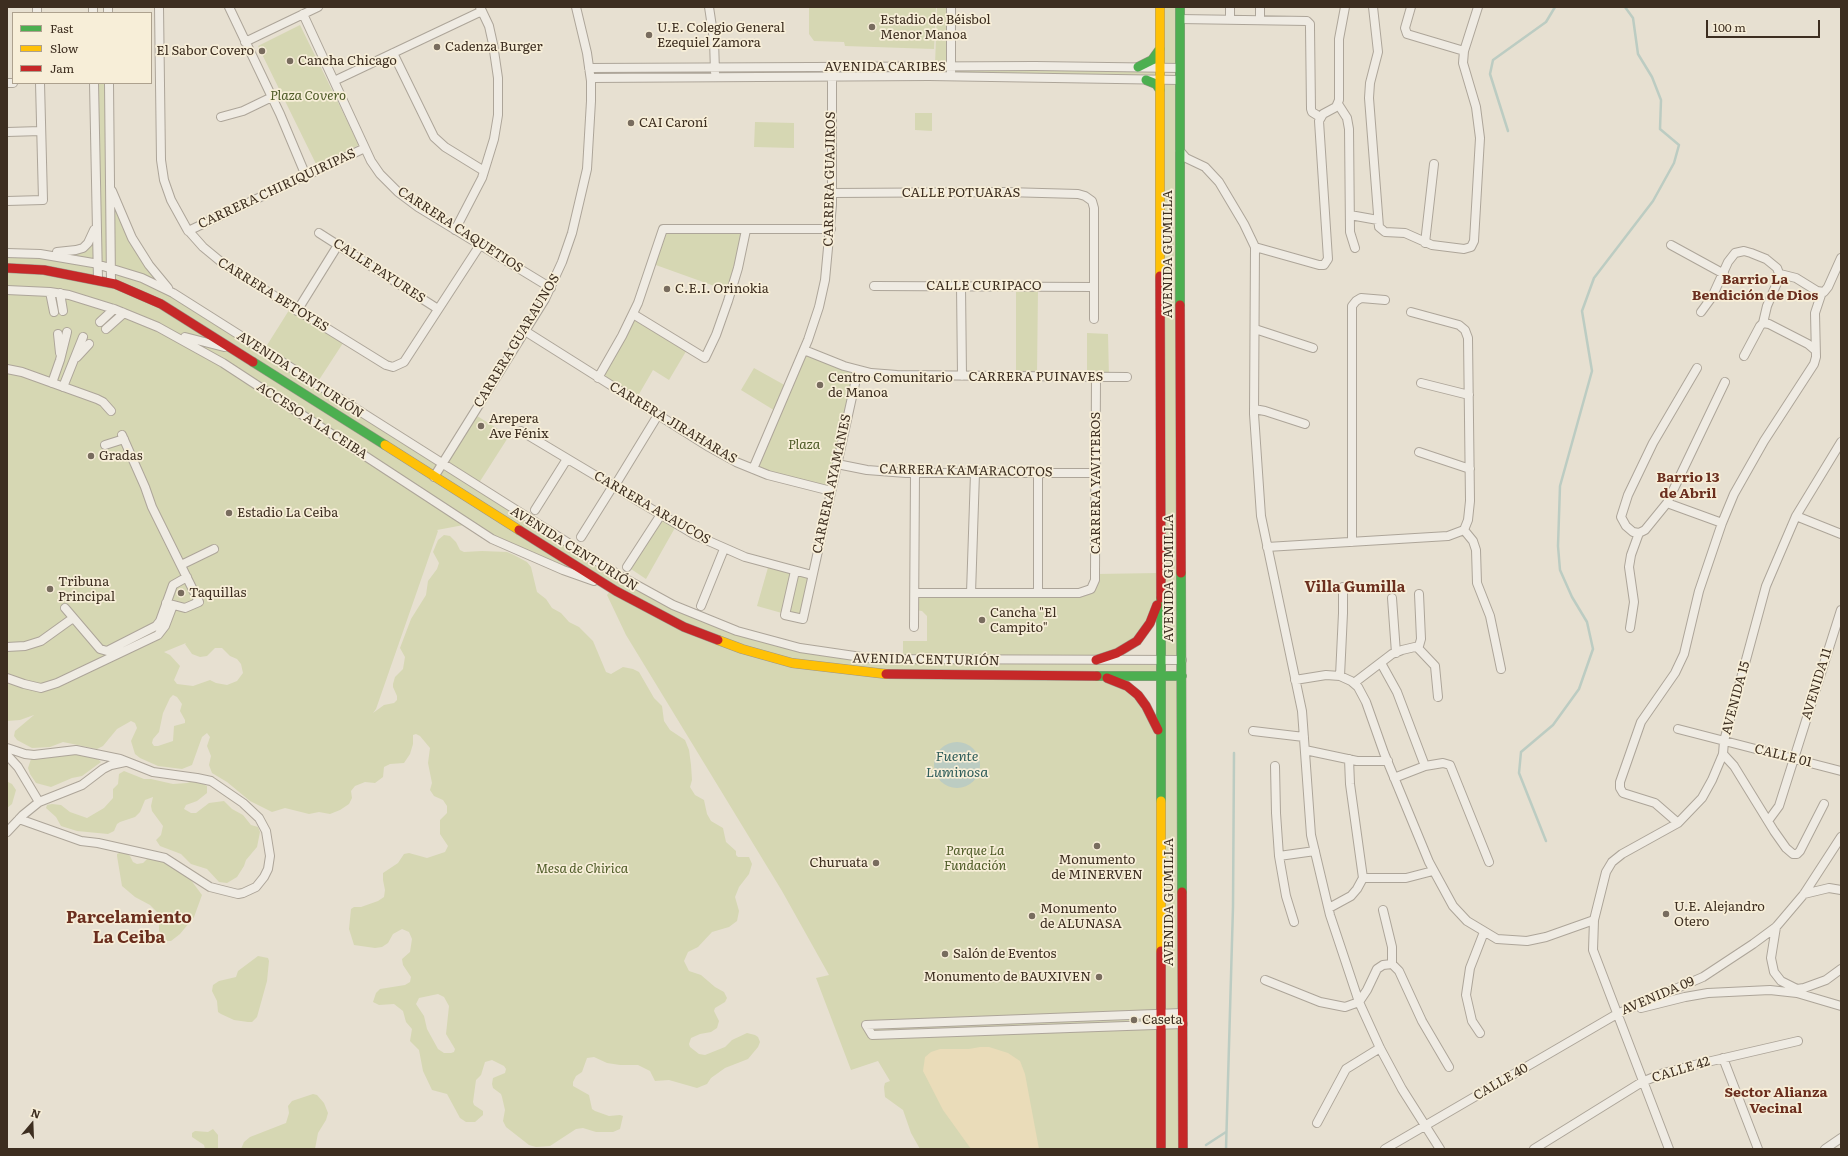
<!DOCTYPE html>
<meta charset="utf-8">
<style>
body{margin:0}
#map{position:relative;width:1848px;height:1156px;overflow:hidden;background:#e7e0d1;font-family:Literata,serif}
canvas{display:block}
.frame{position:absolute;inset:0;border:8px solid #3d2e20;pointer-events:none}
.legend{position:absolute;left:12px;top:12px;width:140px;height:72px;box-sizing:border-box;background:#f7eed8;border:1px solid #ada18e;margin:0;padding:5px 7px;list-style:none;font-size:12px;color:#3d2e20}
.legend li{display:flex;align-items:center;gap:8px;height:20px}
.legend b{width:20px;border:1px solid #ada18e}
.north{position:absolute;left:12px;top:1104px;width:40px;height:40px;-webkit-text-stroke:3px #f7eed8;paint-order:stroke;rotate:19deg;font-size:11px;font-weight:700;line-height:16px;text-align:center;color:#3d2e20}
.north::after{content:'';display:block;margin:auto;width:14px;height:18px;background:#3d2e20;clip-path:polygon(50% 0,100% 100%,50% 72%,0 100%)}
.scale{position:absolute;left:1706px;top:20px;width:114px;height:18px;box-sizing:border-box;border:2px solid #3d2e20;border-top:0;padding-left:5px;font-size:12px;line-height:14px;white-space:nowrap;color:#3d2e20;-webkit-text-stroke:3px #f7eed8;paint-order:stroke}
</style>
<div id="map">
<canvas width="1848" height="1156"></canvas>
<div class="frame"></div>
<ul class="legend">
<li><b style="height:5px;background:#4caf50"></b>Fast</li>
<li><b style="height:5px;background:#ffc107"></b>Slow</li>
<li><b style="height:5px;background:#c62828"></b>Jam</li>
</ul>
<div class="north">N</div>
<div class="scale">100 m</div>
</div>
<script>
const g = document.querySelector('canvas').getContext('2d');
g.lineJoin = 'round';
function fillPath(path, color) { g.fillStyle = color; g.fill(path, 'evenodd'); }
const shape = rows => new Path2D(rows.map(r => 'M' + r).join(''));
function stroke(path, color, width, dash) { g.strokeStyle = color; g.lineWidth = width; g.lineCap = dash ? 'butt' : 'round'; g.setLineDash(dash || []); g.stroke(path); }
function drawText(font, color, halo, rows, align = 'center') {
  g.font = font + ' Literata,serif'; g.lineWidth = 3.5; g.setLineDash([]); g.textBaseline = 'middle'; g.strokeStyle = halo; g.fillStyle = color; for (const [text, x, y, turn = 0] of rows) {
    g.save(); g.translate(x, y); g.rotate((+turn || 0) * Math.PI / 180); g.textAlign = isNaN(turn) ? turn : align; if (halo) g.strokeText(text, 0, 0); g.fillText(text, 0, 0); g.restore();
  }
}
fillPath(shape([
 [809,7,936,7,934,49,845,46,844,42,814,41,809,34],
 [937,7,951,7,951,66,1160,67,1160,80,591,78,589,68,935,66],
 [1161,7,1178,7,1178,66,1161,66],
 [300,25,359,145,317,166,258,46],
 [1161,81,1178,81,1181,659,1161,659],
 [94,83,109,83,110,185,125,224,173,293,264,350,291,307,345,340,317,383,443,464,474,414,509,436,477,486,652,594,763,639,903,659,903,641,927,641,927,616,922,611,915,610,915,594,1085,593,1096,574,1159,573,1159,595,1144,631,1109,655,1160,660,1160,675,1099,675,1127,686,1160,733,1161,1149,920,1149,911,1133,903,1110,885,1097,884,1087,885,1083,890,1081,878,1061,851,1070,816,978,829,975,782,891,626,635,607,595,612,589,563,570,469,524,437,530,438,531,376,709,373,713,384,705,394,703,397,700,397,696,393,687,393,684,395,677,403,669,405,657,400,648,411,619,426,595,428,581,437,569,439,563,433,552,438,540,444,535,450,536,456,542,460,550,464,552,482,551,507,552,514,555,527,562,531,567,537,592,546,599,552,608,561,613,569,622,579,627,593,641,606,672,611,674,623,667,633,669,639,672,654,698,662,706,664,721,670,730,685,740,689,750,691,765,692,780,690,787,695,795,704,800,707,814,711,821,723,828,726,842,736,851,736,855,738,857,749,857,752,864,749,874,739,887,735,897,739,911,737,921,729,927,712,932,698,947,688,952,684,961,689,971,701,975,715,987,724,992,727,998,725,1002,715,1008,714,1011,719,1021,717,1028,711,1032,700,1034,691,1038,689,1044,690,1047,699,1054,705,1055,725,1047,732,1040,747,1033,755,1035,758,1037,760,1042,758,1047,748,1059,725,1068,711,1078,707,1084,697,1088,669,1080,655,1081,650,1071,638,1065,620,1065,607,1063,594,1057,587,1058,582,1072,576,1076,573,1082,573,1086,589,1095,592,1109,595,1111,609,1116,620,1115,623,1116,620,1129,613,1132,596,1132,583,1128,576,1129,550,1146,536,1147,529,1145,506,1127,503,1121,505,1110,502,1097,501,1094,493,1088,492,1084,493,1078,505,1073,506,1069,504,1066,492,1060,485,1062,481,1075,476,1080,473,1102,474,1105,483,1111,483,1115,475,1122,466,1122,460,1118,447,1094,432,1090,423,1071,419,1050,410,1041,412,1029,406,1022,403,1011,394,1004,379,1005,373,1002,376,993,380,989,405,985,410,982,411,977,403,965,402,959,410,952,412,939,409,932,402,929,393,934,388,943,382,947,375,948,354,945,349,929,351,909,354,907,361,907,378,901,384,897,385,890,383,880,383,873,398,863,404,854,409,853,427,858,445,852,448,846,440,834,440,820,447,813,447,806,443,800,434,796,430,790,432,783,428,763,430,748,420,736,416,734,413,735,413,744,410,754,404,763,390,764,384,767,383,777,375,783,365,782,355,786,351,791,352,798,349,804,340,810,330,814,319,812,309,814,285,808,272,812,250,801,227,782,212,773,209,765,211,756,207,746,210,737,207,733,202,737,192,765,182,769,158,766,140,758,135,754,131,741,137,728,135,723,131,721,117,729,103,746,97,749,63,742,50,747,32,748,17,740,14,736,15,731,34,715,20,720,7,721,7,253,64,252,83,248,96,225],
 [97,265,111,268,111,283,98,279],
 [186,643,185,644,192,654,200,657,207,656,215,648,222,648,230,656,237,659,241,664,243,673,237,681,227,685,216,683,210,680,193,686,177,684,174,680,180,666,170,655,164,652],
 [173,695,177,697,182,704,180,711,185,720,185,723,174,726,173,741,158,746,154,746,152,743,153,739,159,732,163,713,170,698],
 [438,994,444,997,449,1006,446,1034,455,1049,454,1052,451,1053,444,1053,438,1049,427,1029,424,1016,416,1004,419,998],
 [915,113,932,113,932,131,915,130],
 [755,122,794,123,794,148,754,147],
 [663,229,746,230,731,292,653,264],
 [1016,288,1038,288,1037,375,1016,375],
 [633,314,688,348,669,380,653,370,635,401,598,378],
 [1087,333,1108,334,1109,377,1087,376],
 [804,350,858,370,831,491,753,469],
 [754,368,788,387,777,412,741,390],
 [660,516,676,526,646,579,628,567],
 [769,564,812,575,803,619,757,606],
 [1161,676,1181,676,1182,1013,1161,1014],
 [75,753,98,759,101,762,82,776,72,778,51,787,36,783,30,774,28,768,31,759],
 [7,767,8,782,12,784,16,790,12,804,7,808],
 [124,771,144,779,151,779,173,784,187,783,196,780,199,782,207,786,207,793,197,801,186,805,184,809,191,813,196,813,209,803,224,801,232,809,243,815,251,825,258,827,260,832,257,847,246,860,244,866,237,877,227,883,219,882,207,869,191,864,181,854,160,846,156,840,161,835,163,826,152,811,151,806,153,797,145,800,140,812,135,817,120,822,117,824,114,831,108,834,77,831,61,826,56,817,46,808,47,805,52,804,61,805,70,812,87,818,104,808,113,798,113,789,118,784,119,774],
 [123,851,130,856,133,862,137,864,143,863,148,858,166,862,188,876,202,895,194,917,180,934,171,941,166,941,159,931,159,917,157,912,150,905,135,897,122,886,117,856,117,854],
 [258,956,268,958,269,961,267,981,257,1017,252,1022,248,1022,234,1020,221,1014,218,1012,217,1001,212,991,213,985,219,981,236,977,238,971],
 [1182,1025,1181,1149,1162,1149,1161,1026],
 [313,1094,317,1095,324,1103,328,1113,326,1120,318,1133,315,1149,241,1149,244,1142,250,1137,286,1123,289,1113,288,1106,292,1101],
 [213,1129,218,1135,218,1149,205,1149,204,1145,192,1137,192,1133,195,1131,208,1132]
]), '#d6d7b3');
fillPath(shape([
 [980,1047,989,1047,1008,1053,1020,1061,1025,1074,1039,1149,971,1149,943,1110,923,1071,925,1057,931,1052,940,1049,969,1049]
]), '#eadcb9');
fillPath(shape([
 '934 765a23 23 0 1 1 46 0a23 23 0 1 1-46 0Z'
]), '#bcccc2');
stroke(shape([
 [1508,131,1490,74,1493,60,1546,22,1555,7],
 [1546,841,1519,773,1521,752,1553,725,1579,689,1593,649,1587,622,1572,597,1560,570,1558,546,1560,486,1592,371,1582,311,1594,278,1653,201,1674,163,1679,145,1660,129,1661,100,1652,77,1638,54,1633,18,1625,7],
 [1206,1145,1226,1132],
 [1226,1149,1233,907,1234,753]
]), '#bcccc2', 2.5);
const street = shape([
 [37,7,37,13],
 [93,7,93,13],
 [108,7,108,13],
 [159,7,161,160,164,180,171,200,187,229,203,247,226,266,386,365,393,367,404,362,480,245],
 [229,7,280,114,306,176],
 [709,7,714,40,715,72],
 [1230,7,1230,20],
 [1373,7,1378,52,1370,83,1369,98,1379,227,1385,232,1405,233,1432,245,1464,249,1471,247,1474,241,1480,138,1476,107,1463,63,1464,51,1478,7],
 [1411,7,1405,28,1407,34,1464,51],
 [303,14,371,161,380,174,398,192,418,207,551,288],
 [1180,19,1307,21,1310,24,1310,28,1311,109,1312,112,1320,117],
 [1260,20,1260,7],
 [245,42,318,7],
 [393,53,434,137,445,147,484,171],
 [589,68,1035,66,1180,68],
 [951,72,951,7],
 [591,78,929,76,1179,80],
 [334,81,482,11],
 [7,83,13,83],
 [94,83,98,280],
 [109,83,111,283],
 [1338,104,1347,118,1349,129,1350,232,1355,248],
 [221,117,243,111,272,97],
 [7,132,41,131],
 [1180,151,1186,158,1205,167,1219,182,1244,224,1255,247,1254,414,1261,516,1302,711,1311,835,1330,915,1359,1002,1380,1048,1402,1089,1440,1149],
 [112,191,132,238,149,265,168,288],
 [832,193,1006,192,1078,194,1085,196,1092,201,1094,208,1094,319],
 [7,201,43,200,40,83],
 [1350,215,1378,220],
 [455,230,482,178,494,139,498,115,498,78,493,44,489,26,480,7],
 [188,231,365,148],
 [319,233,438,309],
 [1425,243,1434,164],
 [1671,245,1724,274],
 [1255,247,1319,265,1324,265,1328,259,1319,121,1323,114,1336,107,1339,100,1339,39,1345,7],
 [57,252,76,250,83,248,88,243,94,230],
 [7,253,40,254,93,263,142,278,173,293,622,577,673,605,737,631,800,648,875,659,1182,660],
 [1780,274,1796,278,1817,291,1824,292,1828,287,1841,258],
 [874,286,1094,287],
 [961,286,962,376],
 [7,290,50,292,69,295,114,309,158,327,223,363,492,539,563,570,594,581],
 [50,292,54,312],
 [60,293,63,311],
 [297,311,338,245],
 [1701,312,1712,297,1728,262,1735,253,1744,251,1751,253,1766,259,1777,268,1780,276,1767,306,1763,323,1760,326,1744,356],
 [633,314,705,358,716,335,728,301,738,268,746,230],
 [100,322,114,309],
 [1763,323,1769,324,1808,344,1815,350],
 [106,329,124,313],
 [1255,329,1313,348],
 [525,331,709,447,736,462,768,475,831,491],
 [58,334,60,353],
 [185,337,224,347],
 [804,350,844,366,871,373,897,375,1127,377],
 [77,357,89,344],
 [1697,368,1653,443,1628,495,1621,517,1626,526,1633,532,1639,533,1645,530,1667,503,1725,382],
 [7,369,22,372,97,399,103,402,111,411],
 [598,378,622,336,638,303,663,229,831,229],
 [52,383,60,360,67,332],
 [1421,383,1469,395],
 [63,387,83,337],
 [1254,409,1265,411,1305,424],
 [521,431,695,535,745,557,812,575],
 [122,435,145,487,152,507,199,602,185,608,166,603],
 [105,445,124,439],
 [1419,452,1470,469],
 [837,464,867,470,906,473,1096,473],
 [753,469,808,340,819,307,825,280,832,205,832,72],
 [434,477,545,299,562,262,572,233,587,169,591,101,591,81,587,53,576,7],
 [614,487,658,415],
 [1667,503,1722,523],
 [535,510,567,459],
 [1796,516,1841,534],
 [1464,530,1473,541,1476,550,1477,583,1490,616,1501,669],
 [581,537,613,486],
 [1352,542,1352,306,1356,301,1361,298,1385,300],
 [1267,547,1448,536,1464,530,1468,520,1470,501,1468,338,1465,330,1459,325,1411,312],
 [181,565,214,549],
 [627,567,660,516],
 [795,571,785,615,803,619,858,370],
 [915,593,1079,593,1091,589,1095,580,1095,574,1096,377],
 [971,593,975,473],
 [1038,593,1038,473],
 [1392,598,1396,653],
 [701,606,724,549],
 [65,608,100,649,107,651,156,626,160,621,173,585,187,577],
 [914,627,915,473],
 [1630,628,1634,602,1629,567,1631,555,1639,533],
 [7,647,25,646,41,641,73,618],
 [1417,647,1435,666,1438,697],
 [1381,663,1397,692,1425,766],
 [1340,676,1343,613,1343,587],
 [7,678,24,684,41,688,57,683,158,635,165,626,173,605],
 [1295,680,1326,675,1340,676,1351,681,1358,687,1366,702,1384,753,1429,862,1453,906,1467,921,1497,939,1527,941,1546,937,1594,920],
 [1354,683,1392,654,1402,650,1419,646,1421,639,1419,594],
 [1678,729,1841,771],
 [1253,731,1304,737],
 [7,748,25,754,34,755,76,750,120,759,153,772,197,778,211,781,243,803,259,818,266,831,270,856,268,869,264,877,256,887,243,893,238,894,210,887,165,858,98,843,81,841,19,819],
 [1305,750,1357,761,1388,761],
 [1723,754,1734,766,1774,831,1786,848,1793,854,1797,854,1800,851,1824,804],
 [7,755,18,767,39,802],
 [1275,766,1276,813,1279,856,1286,896,1294,922],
 [1394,778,1425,766,1443,763,1450,765,1489,862],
 [1768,821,1779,806,1841,610],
 [1678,823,1655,803,1623,793,1620,788,1620,782,1641,722,1675,673,1684,654,1699,591,1722,523,1734,494,1764,441,1814,364,1816,357,1815,313,1822,292],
 [7,832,23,815,39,802,82,785,103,769,111,765,125,762],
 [1279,856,1315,851],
 [1363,878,1406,878,1433,871],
 [1804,894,1829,888,1841,890],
 [1329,908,1351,896,1357,889,1363,878,1350,784,1349,759],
 [1383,910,1392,947,1392,964],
 [1776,927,1771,958,1774,972,1781,981,1797,989,1804,988,1826,980,1841,969],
 [1265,980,1320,1002,1345,1007,1359,1002,1367,990,1377,969,1383,965,1392,964,1399,971,1422,1021,1449,1067],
 [1641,1008,1685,997,1708,993,1770,990,1797,993,1841,1006],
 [1182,1013,866,1025,872,1035,1183,1024],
 [1480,1033,1472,1021,1466,995,1470,968,1484,932],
 [1723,1058,1758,1149],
 [1317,1123,1346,1069,1380,1048],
 [1385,1149,1617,1014,1703,977,1753,944,1776,927,1804,894,1841,837],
 [1534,1149,1642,1082,1664,1073,1690,1066,1798,1041],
 [1669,1149,1593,950,1594,920,1606,872,1612,862,1622,854,1678,823,1702,798,1712,780,1723,754,1724,741,1766,586,1796,516,1841,442],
 [1825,1149,1841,1138]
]);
const fast = shape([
 [1138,67,1152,60,1160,49],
 [1146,80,1156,84,1160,90],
 [1180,305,1180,7],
 [253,362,385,445],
 [1181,573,1182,892],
 [1161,598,1161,801],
 [1097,676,1182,676]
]);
const slow = shape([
 [1160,7,1160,276],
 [385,445,519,530],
 [718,640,742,649,792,663,886,674],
 [1161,801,1161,951]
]);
const jam = shape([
 [7,268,44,270,115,284,161,304,253,362],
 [1160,276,1161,598],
 [1180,305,1181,573],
 [519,530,616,591,684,627,718,640],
 [1096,660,1117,653,1137,641,1150,623,1157,605],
 [886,674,1097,676],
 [1107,678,1127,686,1138,695,1146,706,1158,730],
 [1182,892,1183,1149],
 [1161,951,1161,1149]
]);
stroke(street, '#ada599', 10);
stroke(fast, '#9c958a', 10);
stroke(slow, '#9c958a', 10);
stroke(jam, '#9c958a', 10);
stroke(street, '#efebe3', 8);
stroke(fast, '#4caf50', 9);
stroke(slow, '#ffc107', 9);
stroke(jam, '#c62828', 9);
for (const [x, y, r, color] of [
 [872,27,4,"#786c5e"],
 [649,35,4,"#786c5e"],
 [437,47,4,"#786c5e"],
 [262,51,4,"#786c5e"],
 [290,61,4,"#786c5e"],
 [631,123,4,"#786c5e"],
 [667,289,4,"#786c5e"],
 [820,385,4,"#786c5e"],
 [481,426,4,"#786c5e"],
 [91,456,4,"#786c5e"],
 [229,513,4,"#786c5e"],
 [50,589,4,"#786c5e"],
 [181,593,4,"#786c5e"],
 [982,620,4,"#786c5e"],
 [1097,846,4,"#786c5e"],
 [876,863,4,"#786c5e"],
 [1666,914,4,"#786c5e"],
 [1032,916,4,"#786c5e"],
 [945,954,4,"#786c5e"],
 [1099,977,4,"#786c5e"],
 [1134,1020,4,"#786c5e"]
]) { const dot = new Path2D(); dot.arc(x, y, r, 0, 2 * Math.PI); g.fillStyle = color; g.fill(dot); stroke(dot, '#f7eed8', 1.5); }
drawText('13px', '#3d2e20', '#f7eed8', [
 ["Estadio de Béisbol",880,20],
 ["Menor Manoa",880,35],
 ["U.E. Colegio General",657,28],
 ["Ezequiel Zamora",657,43],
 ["Cadenza Burger",445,47],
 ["El Sabor Covero",254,51,"right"],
 ["Cancha Chicago",298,61],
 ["CAI Caroní",639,123],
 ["C.E.I. Orinokia",675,289],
 ["Centro Comunitario",828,378],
 ["de Manoa",828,393],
 ["Arepera",489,419],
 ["Ave Fénix",489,434],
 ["Gradas",99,456],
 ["Estadio La Ceiba",237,513],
 ["Tribuna",58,582],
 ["Principal",58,597],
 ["Taquillas",189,593],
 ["Cancha \"El",990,613],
 ["Campito\"",990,628],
 ["Monumento",1097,860,"center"],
 ["de MINERVEN",1097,875,"center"],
 ["Churuata",868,863,"right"],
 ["U.E. Alejandro",1674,907],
 ["Otero",1674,922],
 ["Monumento",1040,909],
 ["de ALUNASA",1040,924],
 ["Salón de Eventos",953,954],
 ["Monumento de BAUXIVEN",1091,977,"right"],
 ["Caseta",1142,1020]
], 'left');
drawText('13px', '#3d2e20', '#f7eed8', [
 ["AVENIDA CARIBES",885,67],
 ["CARRERA GUAJIROS",830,179,-89],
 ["CARRERA CHIRIQUIRIPAS",277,189,-25],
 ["CALLE POTUARAS",961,193],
 ["CARRERA CAQUETIOS",460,230,33],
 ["AVENIDA GUMILLA",1168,254,-90],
 ["CALLE PAYURES",379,271,33],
 ["CALLE CURIPACO",984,286],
 ["CARRERA BETOYES",273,295,32],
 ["CARRERA GUARAUNOS",517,341,-59],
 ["AVENIDA CENTURIÓN",300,375,33],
 ["CARRERA PUINAVES",1036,377],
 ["ACCESO A LA CEIBA",312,421,33],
 ["CARRERA JIRAHARAS",673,423,31],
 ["CARRERA KAMARACOTOS",966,471,1],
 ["CARRERA YAVITEROS",1096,483,-90],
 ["CARRERA AYAMANES",832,484,-78],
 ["CARRERA ARAUCOS",652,508,30],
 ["AVENIDA CENTURIÓN",574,549,32],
 ["AVENIDA GUMILLA",1169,578,-90],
 ["AVENIDA CENTURIÓN",926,660,1],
 ["AVENIDA 11",1817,684,-73],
 ["AVENIDA 15",1736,698,-75],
 ["CALLE 01",1783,756,14],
 ["AVENIDA GUMILLA",1169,902,-90],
 ["AVENIDA 09",1658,996,-23],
 ["CALLE 42",1681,1070,-17],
 ["CALLE 40",1501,1082,-30]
]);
drawText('italic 13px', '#4d5a26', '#f7eed8', [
 ["Plaza Covero",308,96],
 ["Plaza",804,445],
 ["Parque La",975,851],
 ["Fundación",975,866],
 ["Mesa de Chirica",582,869]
]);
drawText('bold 14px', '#6b2e1e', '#f7eed8', [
 ["Barrio La",1755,280],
 ["Bendición de Dios",1755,296],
 ["Barrio 13",1688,478],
 ["de Abril",1688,494],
 ["Sector Alianza",1776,1093],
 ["Vecinal",1776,1109]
]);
drawText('italic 14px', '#2f5d5a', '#f7eed8', [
 ["Fuente",957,757],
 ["Luminosa",957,773]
]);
drawText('bold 15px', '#6b2e1e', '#f7eed8', [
 ["Villa Gumilla",1355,588]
]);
drawText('bold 17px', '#6b2e1e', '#f7eed8', [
 ["Parcelamiento",129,918],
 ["La Ceiba",129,938]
]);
</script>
